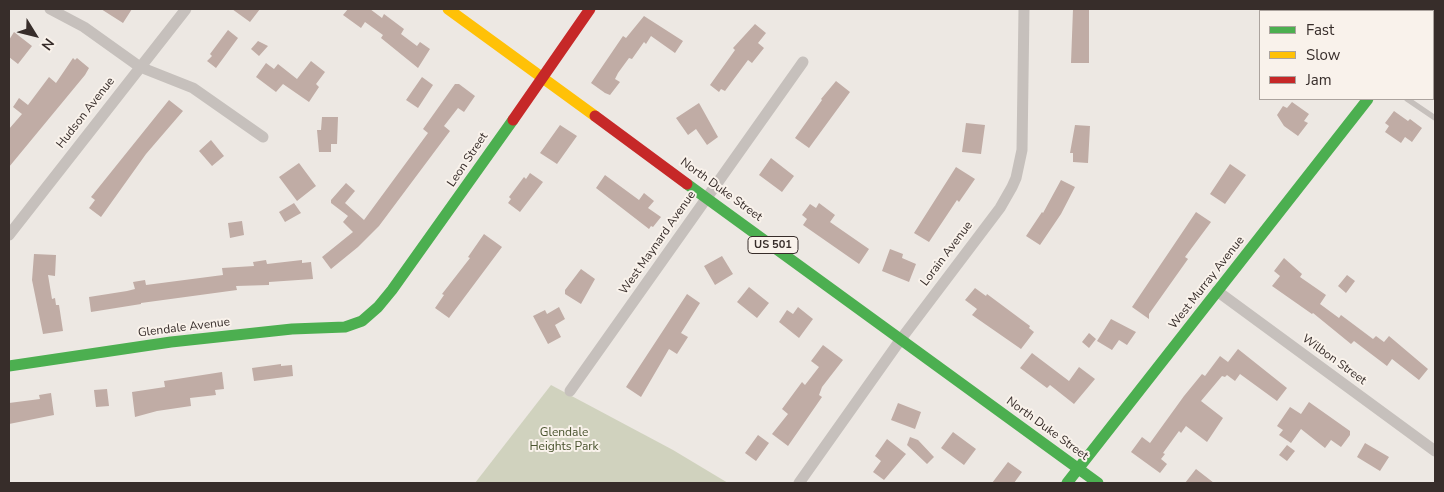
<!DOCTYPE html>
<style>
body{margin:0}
#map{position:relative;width:1444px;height:492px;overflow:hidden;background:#ede8e3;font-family:"Nunito Sans",sans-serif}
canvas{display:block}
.frame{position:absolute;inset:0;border:10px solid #372d2a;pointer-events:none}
.legend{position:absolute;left:1259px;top:10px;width:175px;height:90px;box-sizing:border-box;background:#f9f2eb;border:1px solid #aba39e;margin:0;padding:6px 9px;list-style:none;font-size:15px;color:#372d2a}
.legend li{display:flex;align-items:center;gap:10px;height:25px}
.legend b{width:25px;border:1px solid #aba39e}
.north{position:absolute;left:10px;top:10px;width:50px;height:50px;-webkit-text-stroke:4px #f9f2eb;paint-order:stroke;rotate:126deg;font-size:14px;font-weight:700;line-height:20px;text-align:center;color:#372d2a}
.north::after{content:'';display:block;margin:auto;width:18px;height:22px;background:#372d2a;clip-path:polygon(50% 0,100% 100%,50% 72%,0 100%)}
</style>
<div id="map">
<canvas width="1444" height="492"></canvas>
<div class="frame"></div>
<ul class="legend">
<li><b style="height:6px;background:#4caf50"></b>Fast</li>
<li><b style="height:6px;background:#ffc107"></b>Slow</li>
<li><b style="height:6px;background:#c62828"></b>Jam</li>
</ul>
<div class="north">N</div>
</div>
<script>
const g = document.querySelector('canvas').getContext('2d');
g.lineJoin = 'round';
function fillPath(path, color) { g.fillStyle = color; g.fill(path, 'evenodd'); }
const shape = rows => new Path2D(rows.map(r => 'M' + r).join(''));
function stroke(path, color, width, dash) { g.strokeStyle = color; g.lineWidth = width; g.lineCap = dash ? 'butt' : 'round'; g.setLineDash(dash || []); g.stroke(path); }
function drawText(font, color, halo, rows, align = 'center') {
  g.font = font + ' "Nunito Sans",sans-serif'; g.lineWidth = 4; g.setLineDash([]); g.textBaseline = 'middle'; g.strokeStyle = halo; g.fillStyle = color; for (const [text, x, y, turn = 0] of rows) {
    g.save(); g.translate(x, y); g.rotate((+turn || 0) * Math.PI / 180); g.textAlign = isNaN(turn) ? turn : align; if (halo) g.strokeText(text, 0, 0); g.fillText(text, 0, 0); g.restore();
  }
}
fillPath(shape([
 [551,385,673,450,728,483,475,483]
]), '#d0d2be');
fillPath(shape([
 [101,9,132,9,123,23],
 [232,9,260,9,250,22],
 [348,9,370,9,382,18,384,14,404,29,401,34,417,46,420,42,430,49,418,68,381,38,383,35,365,22,361,28,343,15],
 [1073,9,1089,9,1089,63,1071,63],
 [644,16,683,41,675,53,651,36,646,44,644,42,632,59,629,58,618,73,615,79,620,82,610,95,605,93,591,83,623,36,626,38],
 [755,24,766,33,758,43,764,48,752,63,748,60,725,91,721,89,719,92,710,85,735,50,733,48],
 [228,30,238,38,216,68,207,61,212,56,210,54],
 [14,32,32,46,18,64,9,57,9,40],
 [258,41,268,46,259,56,251,49],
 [73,58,75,60,77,58,89,68,85,75,9,167,9,129,22,114,13,107,19,98,28,105,49,77,56,83],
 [311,61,325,72,316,84,319,87,309,102,283,84,276,92,256,77,266,63,274,69,278,64,297,79],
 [422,77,433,85,418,108,406,100],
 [836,81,850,92,809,148,795,138,822,100,821,99],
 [455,84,459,84,475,96,464,112,458,108,444,126,450,131,379,226,358,247,331,269,322,257,353,232,343,222,348,216,331,203,331,200,346,183,355,191,345,203,364,220,428,133,423,129],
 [169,100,183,111,146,154,101,217,89,208,95,200,91,197],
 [1292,102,1309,114,1304,121,1308,123,1298,136,1284,126,1277,115,1283,106,1287,108],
 [699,103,718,137,707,145,696,129,688,135,676,118],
 [1394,111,1408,121,1410,119,1422,128,1412,142,1405,137,1401,143,1385,132,1389,126,1385,123],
 [322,117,338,117,337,144,331,144,331,152,319,152,317,130,321,130],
 [966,123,985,125,981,154,962,152],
 [560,125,577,136,557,164,540,153],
 [1075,125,1090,126,1088,163,1073,162,1073,153,1070,153],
 [211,140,224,156,212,166,199,151],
 [771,158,794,176,782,192,759,175],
 [299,163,316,186,297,201,279,177],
 [1230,164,1246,175,1225,204,1210,194],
 [956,167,975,179,959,202,957,200,929,242,914,233],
 [530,173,543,182,520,212,508,203,511,199,509,197,524,177,526,179],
 [605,175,639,200,644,193,654,201,648,208,661,217,653,227,651,226,649,229,596,188],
 [1061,180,1075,187,1061,214,1040,245,1026,236,1042,212,1043,213],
 [294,203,301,213,285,222,279,212],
 [819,203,835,215,830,222,869,249,859,264,803,225,807,219,802,215,810,204,816,208],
 [1196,212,1211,222,1185,257,1188,259,1149,314,1149,319,1132,307],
 [242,221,244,235,230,238,228,223],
 [484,234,502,247,449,318,435,308,444,295,442,294,470,258,468,257],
 [890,249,903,254,902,258,916,264,909,282,882,271],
 [34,254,56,255,55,276,48,275,52,299,55,298,56,305,59,305,63,331,43,334,32,280],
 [722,256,733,274,715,285,704,266],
 [1284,258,1302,274,1300,277,1326,295,1320,304,1339,318,1341,315,1373,339,1376,336,1384,342,1389,336,1428,369,1419,380,1392,359,1387,366,1354,341,1351,344,1313,313,1312,314,1272,286,1280,276,1274,271],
 [266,260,267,264,302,260,302,263,311,262,313,279,269,282,269,285,236,286,237,290,141,303,141,304,91,312,89,297,127,291,135,289,133,282,145,280,146,285,223,275,222,268,254,266,253,262],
 [581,269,595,279,581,304,565,294,565,290],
 [1347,275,1355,281,1346,293,1338,286],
 [749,287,769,303,757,318,737,302],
 [975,288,986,296,987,294,1030,326,1029,328,1034,332,1021,349,972,315,977,309,965,300],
 [687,294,700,303,681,333,688,337,677,354,669,349,641,397,626,387],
 [559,307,565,319,555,325,561,337,548,344,533,316,545,310,547,314],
 [798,307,813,319,799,338,779,322,787,310,793,314],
 [1111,319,1136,332,1127,345,1119,340,1112,350,1097,341],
 [1089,333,1096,339,1089,348,1082,342],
 [823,345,843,360,822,387,819,395,822,397,788,446,772,434,788,414,782,409,802,382,805,385,819,367,811,361],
 [1238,349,1287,388,1277,401,1240,374,1235,381,1227,375,1225,377,1222,376,1201,401,1223,418,1207,442,1186,426,1181,433,1179,431,1163,453,1165,454,1161,459,1167,464,1160,473,1131,452,1142,437,1150,443,1184,396,1202,374,1205,376,1220,356,1228,362],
 [1032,353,1069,381,1079,367,1095,379,1074,404,1050,385,1047,388,1020,368],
 [281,364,281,366,292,365,293,376,254,381,252,368],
 [222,372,224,389,215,390,216,395,190,398,191,406,157,411,135,417,132,392,165,387,164,381],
 [107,389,109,406,96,407,94,390],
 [51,393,54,415,9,424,9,403,40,399,39,395],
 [1309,402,1350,431,1350,435,1341,447,1331,440,1325,448,1301,429,1291,443,1279,435,1283,430,1277,426,1290,407,1301,414],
 [898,403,921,412,915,429,891,420],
 [953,432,976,449,964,465,941,448],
 [758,435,769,443,756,461,745,453],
 [910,437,918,440,934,457,927,464,907,445],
 [887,439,906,454,884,480,873,472,881,461,875,456],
 [1365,443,1389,457,1380,471,1357,457],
 [1287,445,1295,451,1287,461,1279,455],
 [1008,462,1022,472,1014,483,992,483],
 [1196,469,1214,483,1185,483]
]), '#c0aca5');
stroke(shape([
 [1331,9,1335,11],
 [1407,99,1435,118]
]), '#c6c0bc', 5.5);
stroke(shape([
 [50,9,84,27,140,67,193,88,263,137],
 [9,235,186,9],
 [1217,291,1435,451],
 [570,391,803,62],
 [799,483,901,339,1000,208,1012,187,1016,178,1022,150,1024,9]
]), '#c6c0bc', 11);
stroke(shape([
 [1433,15,1435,12],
 [687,184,1098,483],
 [9,366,171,342,292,329,345,327,362,321,378,307,392,290,513,120],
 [1067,483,1368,99]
]), '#4caf50', 11);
stroke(shape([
 [448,9,595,116]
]), '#ffc107', 11);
stroke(shape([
 [595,116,687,184],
 [513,120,590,9]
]), '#c62828', 11);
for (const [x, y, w] of [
 [773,245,50]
]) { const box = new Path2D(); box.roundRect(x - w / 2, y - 8.5, w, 17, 4); g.fillStyle = '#f9f2eb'; g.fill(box); stroke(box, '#372d2a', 1); }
drawText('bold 11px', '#372d2a', null, [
 ["US 501",773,245]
]);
drawText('12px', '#372d2a', '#f9f2eb', [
 ["Hudson Avenue",86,113,-52],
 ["Leon Street",468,160,-56],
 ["North Duke Street",721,190,36],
 ["West Maynard Avenue",658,243,-55],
 ["Lorain Avenue",947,254,-53],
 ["West Murray Avenue",1207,283,-52],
 ["Glendale Avenue",184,328,-7],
 ["Wilbon Street",1334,360,36],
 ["North Duke Street",1047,429,36]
]);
drawText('12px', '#4a542f', '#f9f2eb', [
 ["Glendale",564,433],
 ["Heights Park",564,447]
]);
</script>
